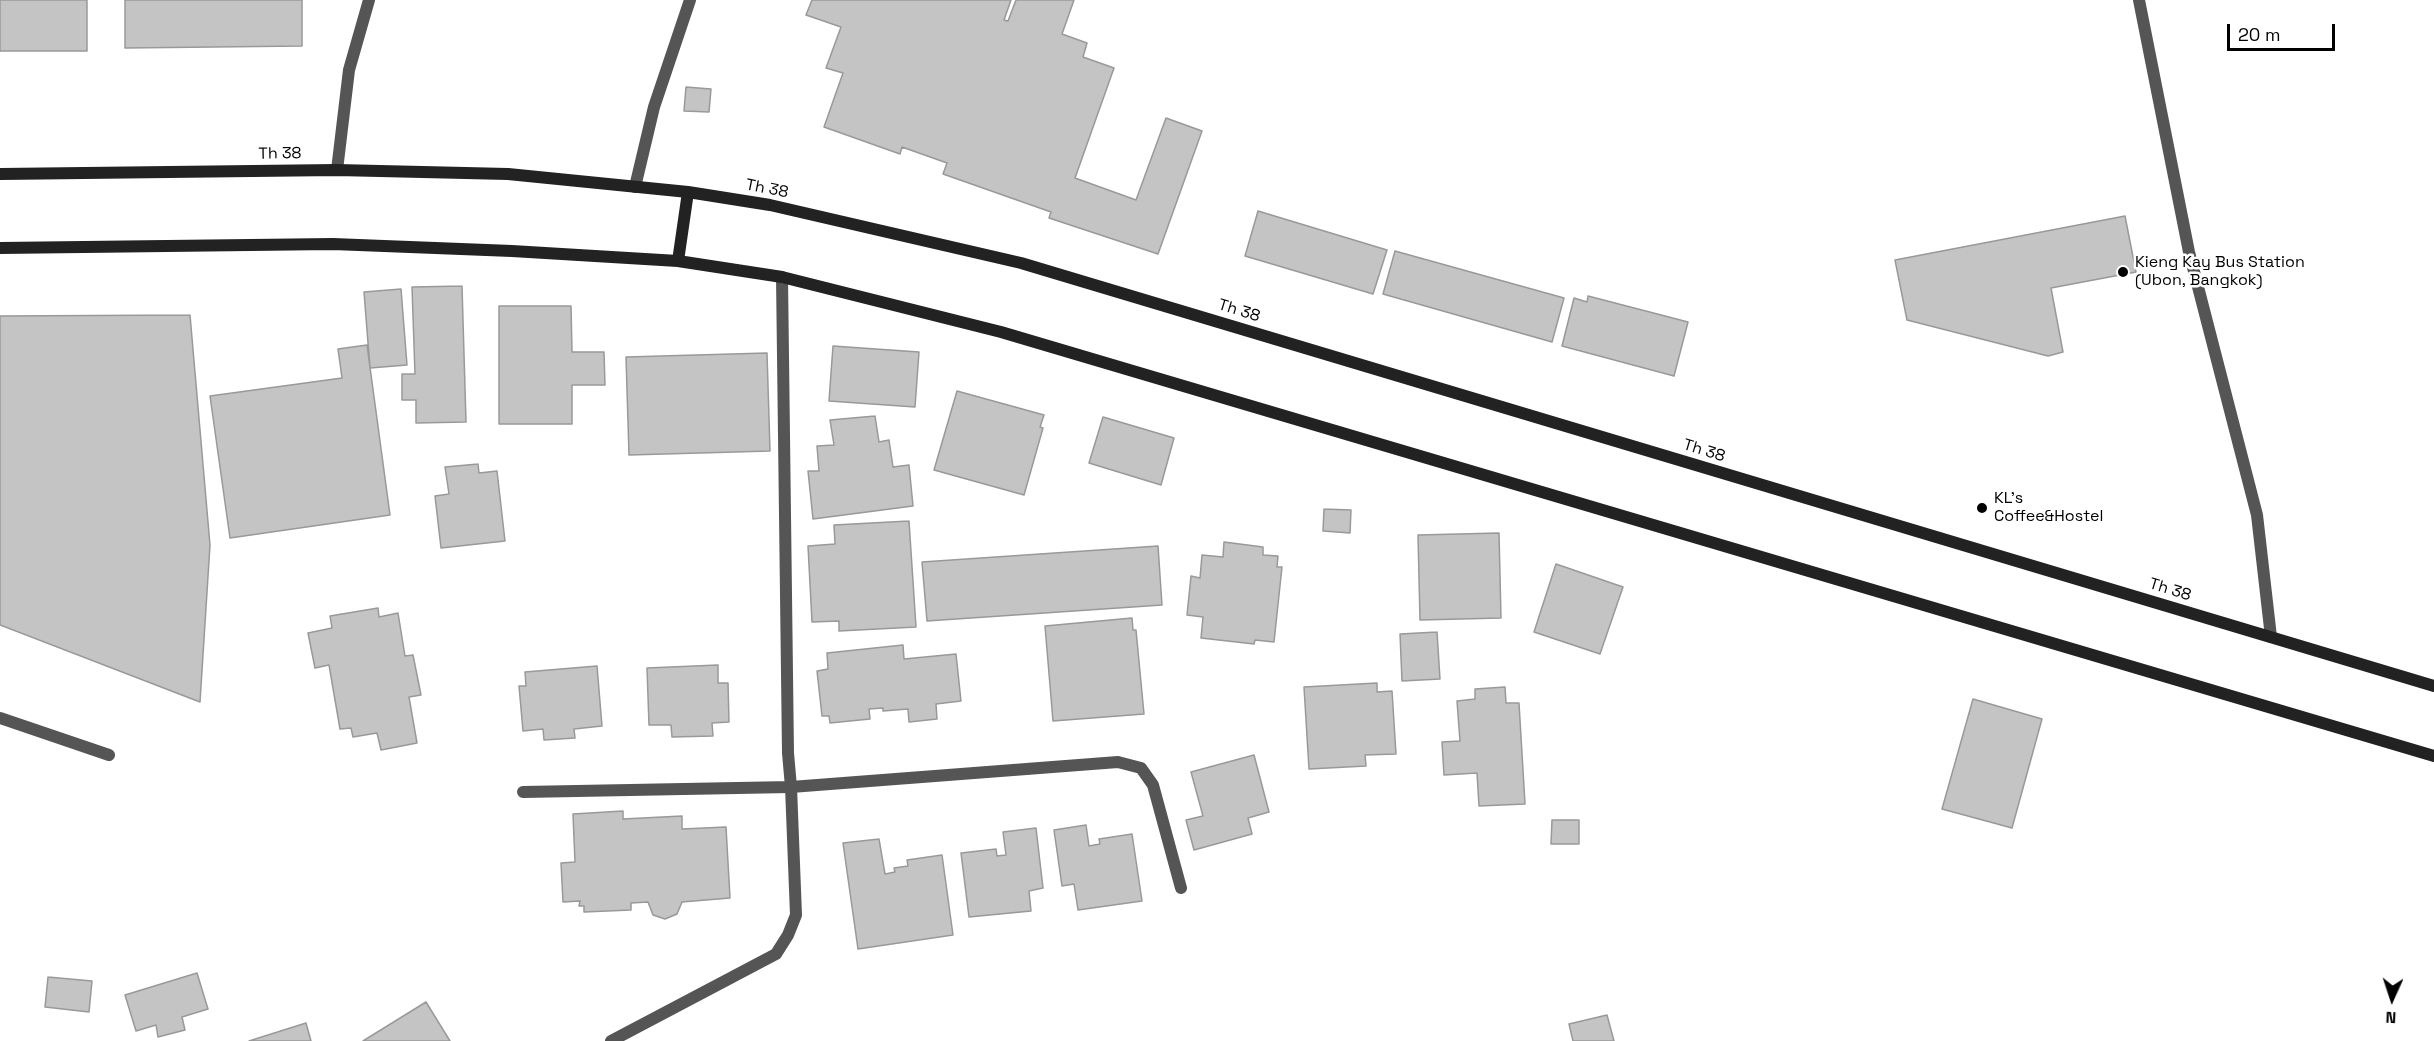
<!DOCTYPE html>
<style>
body{margin:0}
#map{position:relative;width:2434px;height:1041px;overflow:hidden;background:#fff;font-family:"Space Grotesk",sans-serif}
canvas{display:block}
.north{position:absolute;left:2362px;top:969px;width:60px;height:60px;-webkit-text-stroke:4px #fff;paint-order:stroke;rotate:183deg;font-size:16px;font-weight:700;line-height:24px;text-align:center;color:#000}
.north::after{content:'';display:block;margin:auto;width:21px;height:27px;background:#000;clip-path:polygon(50% 0,100% 100%,50% 72%,0 100%)}
.scale{position:absolute;left:2227px;top:24px;width:108px;height:27px;box-sizing:border-box;border:3px solid #000;border-top:0;padding-left:8px;font-size:18px;line-height:21px;white-space:nowrap;color:#000;-webkit-text-stroke:4px #fff;paint-order:stroke}
</style>
<div id="map">
<canvas width="2434" height="1041"></canvas>
<div class="north">N</div>
<div class="scale">20 m</div>
</div>
<script>
const g = document.querySelector('canvas').getContext('2d');
g.lineJoin = 'round';
function fillPath(path, color) { g.fillStyle = color; g.fill(path, 'evenodd'); }
const shape = rows => new Path2D(rows.map(r => 'M' + r).join(''));
function stroke(path, color, width, dash) { g.strokeStyle = color; g.lineWidth = width; g.lineCap = dash ? 'butt' : 'round'; g.setLineDash(dash || []); g.stroke(path); }
function drawText(font, color, halo, rows, align = 'center') {
  g.font = font + ' "Space Grotesk",sans-serif'; g.lineWidth = 5; g.setLineDash([]); g.textBaseline = 'middle'; g.strokeStyle = halo; g.fillStyle = color; for (const [text, x, y, turn = 0] of rows) {
    g.save(); g.translate(x, y); g.rotate((+turn || 0) * Math.PI / 180); g.textAlign = isNaN(turn) ? turn : align; if (halo) g.strokeText(text, 0, 0); g.fillText(text, 0, 0); g.restore();
  }
}
const building = shape([
 [0,0,87,0,87,51,0,51,0,0],
 [125,0,302,0,302,46,125,48,125,0],
 [812,0,1011,0,1004,20,1008,21,1016,0,1074,0,1062,34,1087,43,1083,57,1114,68,1075,178,1136,200,1166,118,1202,131,1158,254,1049,218,1051,212,943,174,947,163,902,147,900,154,824,127,843,73,826,68,841,27,806,15,812,0],
 [686,87,711,89,709,112,684,111,686,87],
 [1258,211,1387,250,1373,294,1245,256,1258,211],
 [2125,216,2136,272,2051,288,2063,352,2048,356,1907,320,1895,260,2125,216],
 [1395,251,1564,298,1552,342,1383,294,1395,251],
 [462,286,466,422,416,423,416,400,402,400,402,374,415,374,412,287,462,286],
 [401,289,407,365,370,368,364,292,401,289],
 [1588,296,1688,322,1674,376,1562,346,1574,298,1587,302,1588,296],
 [499,306,571,306,572,352,604,352,605,385,572,385,572,424,499,424,499,306],
 [190,315,210,545,200,702,0,625,0,316,190,315],
 [367,345,390,515,230,538,210,396,342,378,338,349,367,345],
 [833,346,919,352,915,407,829,401,833,346],
 [767,353,770,451,629,455,626,357,767,353],
 [957,391,1044,415,1040,427,1043,428,1024,495,934,470,957,391],
 [875,416,879,442,889,440,893,467,909,465,913,506,813,519,808,471,819,471,817,446,834,445,830,420,875,416],
 [1103,417,1174,438,1161,485,1089,463,1103,417],
 [478,464,479,473,497,471,505,541,441,548,435,496,449,494,445,467,478,464],
 [1324,509,1351,510,1350,533,1323,531,1324,509],
 [909,521,916,627,839,631,839,621,812,622,808,546,835,544,834,525,909,521],
 [1499,533,1501,618,1420,620,1418,535,1499,533],
 [1224,542,1263,547,1263,555,1278,556,1277,567,1282,567,1274,642,1255,640,1254,644,1201,638,1203,617,1187,615,1191,576,1200,578,1202,555,1223,557,1224,542],
 [1158,546,1162,605,927,621,922,562,1158,546],
 [1556,564,1623,587,1600,654,1534,632,1556,564],
 [378,608,379,617,398,613,405,656,413,655,421,695,409,697,417,743,381,750,377,733,353,737,351,728,340,729,329,665,315,668,308,633,332,628,330,616,378,608],
 [1132,618,1133,630,1136,630,1144,714,1053,721,1045,626,1132,618],
 [1437,632,1440,679,1402,681,1400,634,1437,632],
 [903,645,904,659,956,654,961,701,936,704,937,719,909,722,908,709,883,711,883,708,869,709,870,719,830,723,829,716,822,716,817,671,828,669,827,653,903,645],
 [718,665,718,683,728,683,729,722,712,723,713,736,672,737,671,725,649,725,647,668,718,665],
 [597,666,602,726,574,729,575,738,544,740,543,729,523,731,519,686,526,686,525,672,597,666],
 [1377,683,1377,692,1392,691,1396,754,1365,755,1366,766,1309,769,1304,687,1377,683],
 [1505,687,1506,703,1519,703,1525,804,1479,806,1477,773,1444,775,1442,742,1460,741,1457,701,1475,699,1475,689,1505,687],
 [1973,699,2042,719,2012,828,1942,809,1973,699],
 [1254,755,1269,812,1248,818,1252,834,1194,850,1186,820,1203,816,1191,772,1254,755],
 [623,811,623,819,682,816,682,829,726,827,730,898,682,902,677,914,665,919,653,915,648,902,631,903,631,910,584,912,584,906,579,906,580,901,563,902,561,863,575,862,573,814,623,811],
 [1552,820,1579,820,1579,844,1551,844,1552,820],
 [1086,825,1089,846,1100,844,1099,839,1132,834,1142,901,1078,910,1074,884,1062,886,1054,830,1086,825],
 [1036,828,1043,888,1029,891,1031,911,969,917,961,853,996,849,997,856,1006,855,1003,832,1036,828],
 [879,839,885,874,895,872,894,868,908,866,907,860,942,855,953,935,858,949,843,843,879,839],
 [197,973,208,1009,182,1017,185,1030,158,1037,156,1025,136,1031,125,995,197,973],
 [48,977,92,981,89,1012,45,1007,48,977],
 [426,1002,450,1041,363,1041,426,1002],
 [1607,1015,1614,1041,1573,1041,1569,1024,1607,1015],
 [306,1023,311,1041,249,1041,306,1023]
]);
fillPath(building, '#c4c4c4');
stroke(building, '#999', 1.5);
stroke(shape([
 [337,170,349,70,369,0],
 [635,187,654,107,690,0],
 [0,718,109,755],
 [523,792,791,787,1118,762,1141,768,1153,785,1181,888]
]), '#555', 12);
stroke(shape([
 [2139,0,2189,252,2257,515,2271,637],
 [611,1041,776,954,788,935,796,915,791,787,788,753,782,277]
]), '#555', 12);
stroke(shape([
 [0,174,337,170,508,174,688,192,770,205,1021,263,2434,686],
 [0,248,333,244,512,251,678,261,782,277,1001,332,2434,756],
 [678,261,688,192]
]), '#222', 12);
for (const [x, y, r, color] of [
 [2123,272,6,"#000"],
 [1982,508,6,"#000"]
]) { const dot = new Path2D(); dot.arc(x, y, r, 0, 2 * Math.PI); g.fillStyle = color; g.fill(dot); stroke(dot, '#fff', 2); }
drawText('16px', '#000', '#fff', [
 ["Th 38",280,154,-1],
 ["Th 38",767,189,11],
 ["Th 38",1239,311,17],
 ["Th 38",1704,451,17],
 ["Th 38",2170,590,17]
]);
drawText('16px', '#000', '#fff', [
 ["Kieng Kay Bus Station",2135,263],
 ["(Ubon, Bangkok)",2135,281],
 ["KL's",1994,499],
 ["Coffee&Hostel",1994,517]
], 'left');
</script>
